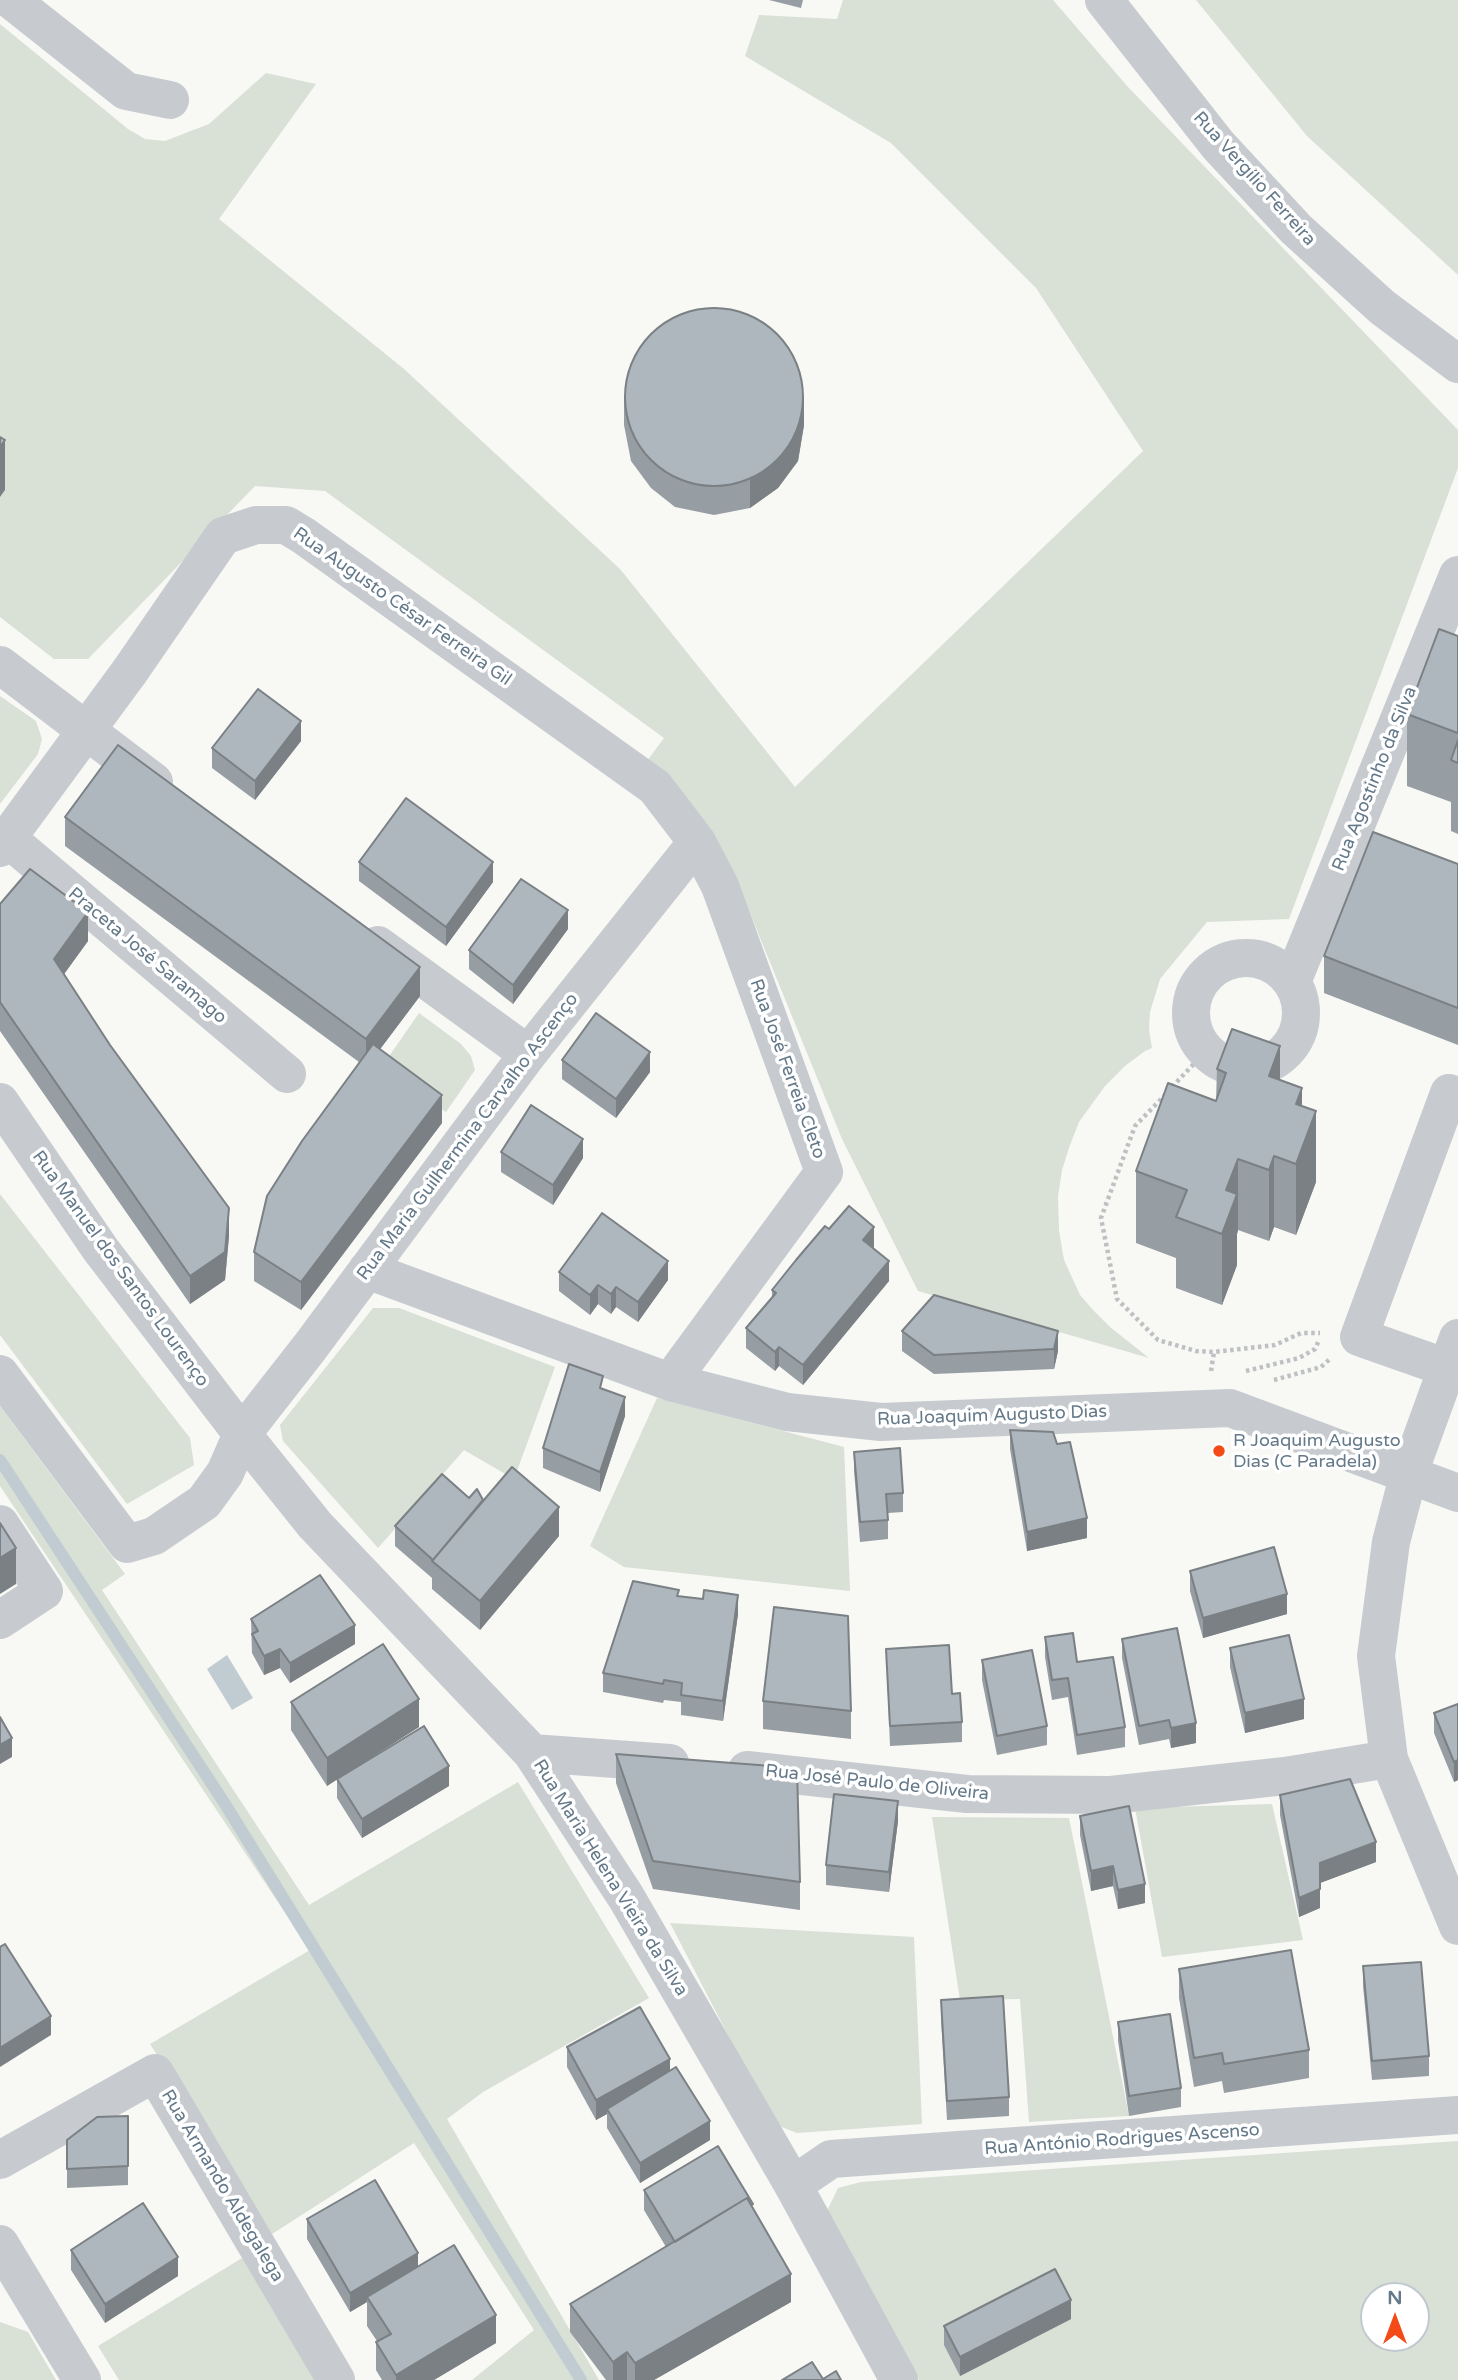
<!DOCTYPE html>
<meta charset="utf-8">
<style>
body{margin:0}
#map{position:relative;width:1458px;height:2380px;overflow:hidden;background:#f8f8f5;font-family:"Varela Round",sans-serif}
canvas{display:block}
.north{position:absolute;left:1360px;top:2282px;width:70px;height:70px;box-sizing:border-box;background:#fff;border:2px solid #c1c9d0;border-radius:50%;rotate:0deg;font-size:19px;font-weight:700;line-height:28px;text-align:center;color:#647989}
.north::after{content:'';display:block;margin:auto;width:24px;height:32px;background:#f44a18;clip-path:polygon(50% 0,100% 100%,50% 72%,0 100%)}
</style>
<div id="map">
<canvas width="1458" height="2380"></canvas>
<div class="north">N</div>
</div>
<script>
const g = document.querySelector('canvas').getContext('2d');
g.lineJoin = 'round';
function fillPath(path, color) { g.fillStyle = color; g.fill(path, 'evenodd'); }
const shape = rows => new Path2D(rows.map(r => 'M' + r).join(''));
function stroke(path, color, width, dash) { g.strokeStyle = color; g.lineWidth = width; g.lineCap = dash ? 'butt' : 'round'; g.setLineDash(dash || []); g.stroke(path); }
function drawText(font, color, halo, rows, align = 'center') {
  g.font = font + ' "Varela Round",sans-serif'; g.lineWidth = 7; g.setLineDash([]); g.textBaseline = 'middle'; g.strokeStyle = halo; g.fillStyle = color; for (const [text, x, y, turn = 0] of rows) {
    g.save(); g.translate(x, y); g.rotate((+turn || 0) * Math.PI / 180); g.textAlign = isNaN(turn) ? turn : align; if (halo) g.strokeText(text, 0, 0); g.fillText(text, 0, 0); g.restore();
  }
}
fillPath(shape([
 [843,0,1053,0,1128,87,1458,430,1458,468,1289,919,1207,922,1160,979,1150,1012,1149,1030,1152,1048,1145,1051,1125,1066,1105,1086,1079,1122,1070,1145,1062,1170,1058,1196,1059,1231,1064,1260,1080,1295,1094,1311,1110,1327,1149,1358,918,1291,842,1139,741,891,647,761,664,738,325,491,255,486,88,659,54,659,0,617,0,24,128,129,145,139,165,141,209,124,266,73,316,84,219,219,404,369,620,569,795,787,1143,451,1036,288,891,143,745,56,759,15,837,19],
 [1196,0,1458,0,1458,275,1307,136],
 [0,696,36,721,42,739,38,754,0,804],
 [419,1013,461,1044,471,1056,475,1070,446,1112,381,1068],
 [0,1194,190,1438,194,1465,127,1504,0,1335],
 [373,1308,399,1308,555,1367,514,1479,464,1450,378,1548,283,1441,280,1425],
 [657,1398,844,1447,850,1591,624,1567,590,1546],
 [0,1406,125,1574,102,1590,309,1905,518,1782,649,1998,483,2092,447,2119,599,2380,472,2380,534,2330,414,2143,272,2234,150,2044,310,1950,0,1486],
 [1272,1804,1303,1940,1162,1957,1135,1808],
 [932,1817,1069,1818,1129,2116,1029,2122,1020,1999,960,2000],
 [670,1923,914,1937,922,2124,797,2133,774,2124],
 [1458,2141,1458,2380,919,2380,826,2213,838,2188,861,2182],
 [1374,2296,1416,2296,1416,2338,1374,2338],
 [242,2258,317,2380,119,2380,98,2346],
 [0,2322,28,2332,56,2380,0,2380]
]), '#d9e0d5');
fillPath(shape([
 [227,1655,253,1698,232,1710,207,1669]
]), '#c0ccd1');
stroke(shape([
 [0,1460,225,1804,581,2380]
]), '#c0ccd1', 12);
stroke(shape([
 [1172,1087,1206,1051],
 [1166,1094,1135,1126,1101,1218,1117,1299,1158,1340,1196,1351,1214,1352,1275,1345,1301,1333,1320,1333],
 [1211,1371,1214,1352],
 [1246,1371,1299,1358,1315,1349,1319,1340],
 [1274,1380,1321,1367,1330,1359]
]), '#bec1c3', 4.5, [3.5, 3.5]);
stroke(shape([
 [11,0,126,91,170,100],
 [1104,0,1218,145,1296,229,1382,307,1458,364],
 [0,665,154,782],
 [7,838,287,1074],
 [0,848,130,671,223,536,256,525,286,525,304,536,655,787,697,842,720,886,824,1172,670,1382],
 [378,945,528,1054],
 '1191 1013a55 55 0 1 1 110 0a55 55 0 1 1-110 0Z',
 [1292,982,1458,575],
 [0,1102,101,1250,242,1434,315,1525,532,1753,626,1897,793,2185,899,2380],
 [367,1270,670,1382,787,1412,881,1422,1230,1408,1458,1493],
 [1458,1338,1409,1473,1391,1542,1376,1656,1389,1759,1458,1926],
 [1447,1368,1359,1337,1449,1093,1458,1096],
 [0,1374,127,1544,154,1536,204,1502,225,1473,242,1434,310,1347,528,1054,697,842],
 [0,1524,44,1591,0,1620],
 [532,1753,670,1763],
 [747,1770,967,1794,1111,1795,1285,1776,1389,1759],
 [0,2160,155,2073,336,2380],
 [793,2185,831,2159,1458,2115],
 [0,2244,82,2380]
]), '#c7cbcf', 38);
fillPath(shape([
 [769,0,803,0,801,8],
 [624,396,804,425,798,461,778,488,750,508,714,515,675,507,651,488,631,461,624,425],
 [1458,636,1458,834,1451,831,1451,802,1407,786,1407,714],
 [301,741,255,800,212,768,212,748],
 [65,817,420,996,380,1049,442,1123,301,1310,254,1281,254,1252,359,1062,65,846],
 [359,862,493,882,446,946,359,881],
 [1458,864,1458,1045,1324,993,1324,956],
 [0,904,88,941,64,974,229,1236,225,1280,190,1304,0,1031],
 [568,929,513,1004,469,969,469,950],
 [562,1060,650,1072,616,1118,562,1079],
 [1217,1069,1280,1080,1302,1106,1316,1182,1296,1235,1274,1227,1269,1241,1238,1230,1237,1234,1237,1265,1222,1305,1176,1288,1176,1258,1136,1243,1136,1171,1216,1101],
 [501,1152,583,1158,553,1205,501,1172],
 [829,1229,874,1247,873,1248,889,1281,803,1385,779,1366,775,1371,746,1348,746,1328,772,1298,772,1290],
 [559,1272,668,1280,638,1322,616,1307,611,1314,598,1304,590,1315,559,1291],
 [934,1295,1058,1351,1054,1369,934,1374,902,1351,902,1331],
 [603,1389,625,1416,600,1492,543,1468,543,1448],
 [1010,1430,1057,1444,1087,1538,1027,1551,1010,1449],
 [854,1452,903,1493,903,1512,888,1513,888,1539,860,1542,854,1471],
 [483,1500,559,1536,480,1630,432,1589,432,1578,395,1546,395,1526],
 [1190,1571,1287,1614,1203,1638,1190,1591],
 [679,1596,738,1614,723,1721,681,1715,681,1702,664,1700,663,1703,603,1692,603,1673],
 [251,1619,355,1644,290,1683,280,1668,264,1675,252,1653],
 [1045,1637,1077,1662,1125,1727,1125,1747,1077,1755,1068,1697,1052,1700,1045,1657],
 [1122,1639,1196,1743,1171,1748,1169,1739,1139,1745,1122,1658],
 [1230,1648,1304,1719,1245,1733,1230,1667],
 [886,1649,952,1694,962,1722,962,1742,890,1746],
 [982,1660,1047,1726,1047,1745,997,1755,982,1680],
 [763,1701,851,1711,851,1739,763,1729],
 [291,1702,419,1727,359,1765,449,1786,362,1838,337,1798,337,1779,327,1786,291,1730],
 [1458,1704,1458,1780,1454,1782,1434,1733,1434,1713],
 [616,1754,800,1882,800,1910,653,1889,616,1783],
 [1280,1795,1376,1862,1320,1883,1320,1908,1299,1917,1280,1815],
 [1080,1816,1145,1903,1118,1909,1113,1886,1091,1891,1080,1835],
 [898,1821,889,1892,826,1885,826,1865],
 [1363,1966,1429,2056,1429,2076,1372,2080,1363,1986],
 [1179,1969,1309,2050,1309,2078,1224,2093,1222,2081,1194,2087,1179,1998],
 [941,2000,1009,2097,1009,2116,947,2120,941,2019],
 [1118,2022,1181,2088,1181,2107,1129,2116,1118,2041],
 [567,2047,670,2071,710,2140,640,2183,607,2128,607,2114,596,2120,567,2067],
 [128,2116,128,2185,67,2188,67,2140],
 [644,2190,753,2208,791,2302,654,2380,606,2380,570,2332,570,2304,666,2247,644,2210],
 [307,2219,418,2266,496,2343,434,2380,382,2380,376,2370,376,2342,377,2341,367,2326,367,2302,350,2312,307,2239],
 [71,2250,178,2276,105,2323,71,2270],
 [1071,2319,960,2376,944,2345,944,2326]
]), '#969da3');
fillPath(shape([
 [804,396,804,425,798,461,778,488,750,508,750,480],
 [5,440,5,490,0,497,0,447],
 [301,721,301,741,255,800,255,781],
 [493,862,493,882,446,946,446,927],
 [568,910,568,929,513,1004,513,985],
 [88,912,88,941,54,988,54,959],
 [420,967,420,996,366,1068,366,1039],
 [1280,1046,1280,1118,1269,1076],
 [650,1052,650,1072,616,1118,616,1099],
 [1302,1088,1302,1149,1316,1111,1316,1182,1296,1235,1296,1104],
 [442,1095,442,1123,301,1310,301,1282],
 [583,1139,583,1158,553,1205,553,1185],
 [1274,1156,1274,1227,1269,1241,1269,1170],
 [1238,1159,1238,1230,1237,1234,1237,1265,1222,1305,1222,1234,1226,1190],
 [229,1208,229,1236,225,1280,190,1304,190,1276],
 [874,1227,874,1247,863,1259,863,1240],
 [668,1261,668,1280,638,1322,638,1302],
 [889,1261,889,1281,803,1385,803,1365],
 [598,1285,598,1304,590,1315,590,1295],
 [616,1287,616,1307,611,1314,611,1294],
 [1058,1331,1058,1351,1054,1369,1054,1349],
 [779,1347,779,1366,775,1371,775,1352],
 [625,1397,625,1416,600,1492,600,1472],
 [559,1507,559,1536,480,1630,480,1601],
 [1087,1518,1087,1538,1027,1551,1027,1532],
 [16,1548,16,1584,0,1594,0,1558],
 [1287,1594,1287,1614,1203,1638,1203,1618],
 [738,1595,738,1614,723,1721,723,1701],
 [355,1625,355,1644,290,1683,290,1663],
 [280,1649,280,1668,264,1675,264,1656],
 [419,1699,419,1727,327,1786,327,1758],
 [1304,1699,1304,1719,1245,1733,1245,1713],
 [1196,1723,1196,1743,1171,1748,1171,1728],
 [12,1738,12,1757,0,1764,0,1745],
 [1458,1760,1458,1780,1454,1782,1454,1762],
 [449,1766,449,1786,362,1838,362,1819],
 [898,1801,898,1821,889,1892,889,1872],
 [1376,1842,1376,1862,1320,1883,1320,1863],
 [1113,1866,1113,1886,1091,1891,1091,1871],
 [1145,1884,1145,1903,1118,1909,1118,1890],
 [1320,1889,1320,1908,1299,1917,1299,1898],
 [51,2016,51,2035,0,2067,0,2048],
 [670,2059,670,2078,607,2109,607,2114,596,2120,596,2100],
 [710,2121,710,2140,640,2183,640,2163],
 [418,2253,418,2272,367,2297,367,2302,350,2312,350,2293],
 [178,2257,178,2276,105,2323,105,2304],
 [791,2274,791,2302,654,2380,635,2380,635,2363],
 [1071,2300,1071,2319,960,2376,960,2357],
 [496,2315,496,2343,434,2380,396,2380,396,2375],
 [627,2352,627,2380,613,2380,613,2362]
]), '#7a8084');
const building = shape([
 '625 397a89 89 0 1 1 178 0a89 89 0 1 1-178 0Z',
 [0,437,5,440,0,447,0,437],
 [1439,629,1458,636,1458,733,1407,714,1439,629],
 [258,689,301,721,255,781,212,748,258,689],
 [1458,740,1458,763,1451,760,1458,740],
 [118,745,420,967,366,1039,65,817,118,745],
 [406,798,493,862,446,927,359,862,406,798],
 [1373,832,1458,864,1458,1008,1324,956,1373,832],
 [30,869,88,912,54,959,110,1045,229,1208,225,1252,190,1276,0,1002,0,904,30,869],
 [521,879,568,910,513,985,469,950,521,879],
 [596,1013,650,1052,616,1099,562,1060,596,1013],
 [1232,1029,1280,1046,1269,1076,1302,1088,1296,1104,1316,1111,1296,1164,1274,1156,1269,1170,1238,1159,1226,1190,1237,1194,1222,1234,1176,1217,1187,1190,1136,1171,1168,1083,1216,1101,1226,1073,1217,1069,1232,1029],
 [373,1044,442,1095,301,1282,254,1252,267,1196,302,1141,373,1044],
 [531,1105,583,1139,553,1185,501,1152,531,1105],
 [849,1206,874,1227,863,1240,889,1261,803,1365,779,1347,775,1352,746,1328,776,1293,772,1290,796,1260,825,1226,829,1229,849,1206],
 [602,1213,668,1261,638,1302,616,1287,611,1294,598,1285,590,1295,559,1272,602,1213],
 [934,1295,1058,1331,1054,1349,934,1355,902,1331,934,1295],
 [569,1364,603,1376,600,1388,625,1397,600,1472,543,1448,569,1364],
 [1010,1430,1053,1432,1057,1444,1070,1442,1087,1518,1027,1532,1010,1430],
 [900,1448,903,1493,886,1494,888,1520,860,1522,854,1452,900,1448],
 [512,1467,559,1507,480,1601,432,1561,512,1467],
 [442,1474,469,1498,477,1489,483,1500,433,1560,395,1526,442,1474],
 [0,1523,16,1548,0,1558,0,1523],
 [1274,1547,1287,1594,1203,1618,1190,1571,1274,1547],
 [320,1575,355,1625,290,1663,280,1649,264,1656,252,1634,258,1631,251,1619,320,1575],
 [633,1581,679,1590,677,1596,703,1599,704,1590,738,1595,723,1701,681,1695,682,1683,664,1680,663,1684,603,1673,633,1581],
 [774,1607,848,1616,851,1711,763,1701,774,1607],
 [1177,1628,1196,1723,1171,1728,1169,1720,1139,1726,1122,1639,1177,1628],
 [1073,1633,1077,1662,1113,1657,1125,1727,1077,1735,1068,1678,1052,1680,1045,1637,1073,1633],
 [1289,1635,1304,1699,1245,1713,1230,1648,1289,1635],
 [383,1644,419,1699,327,1758,291,1702,383,1644],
 [949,1645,952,1694,960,1693,962,1722,890,1726,886,1649,949,1645],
 [1032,1650,1047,1726,997,1736,982,1660,1032,1650],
 [1458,1704,1458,1760,1454,1762,1434,1713,1458,1704],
 [0,1717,12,1738,0,1745,0,1717],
 [424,1726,449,1766,362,1819,337,1779,424,1726],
 [616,1754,797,1768,800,1882,653,1861,616,1754],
 [1350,1779,1376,1842,1320,1863,1320,1889,1299,1898,1280,1795,1350,1779],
 [834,1794,898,1801,889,1872,826,1865,834,1794],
 [1129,1806,1145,1884,1118,1890,1113,1866,1091,1871,1080,1816,1129,1806],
 [5,1944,51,2016,0,2048,0,1947,5,1944],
 [1291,1950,1309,2050,1224,2064,1222,2053,1194,2058,1179,1969,1291,1950],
 [1421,1962,1429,2056,1372,2061,1363,1966,1421,1962],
 [1003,1996,1009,2097,947,2101,941,2000,1003,1996],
 [640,2007,670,2059,596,2100,567,2047,640,2007],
 [1170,2014,1181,2088,1129,2096,1118,2022,1170,2014],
 [676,2067,710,2121,640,2163,607,2109,676,2067],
 [128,2116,128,2166,67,2169,67,2140,97,2117,128,2116],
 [718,2146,753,2204,751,2205,747,2198,675,2242,644,2190,718,2146],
 [375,2180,418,2253,350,2293,307,2219,375,2180],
 [747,2198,791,2274,635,2363,627,2352,613,2362,570,2304,747,2198],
 [143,2203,178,2257,105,2304,71,2250,143,2203],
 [454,2245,496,2315,396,2375,376,2342,391,2334,367,2297,454,2245],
 [1055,2269,1071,2300,960,2357,944,2326,1055,2269],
 [812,2362,823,2379,836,2371,841,2380,782,2380,812,2362]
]);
fillPath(building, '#aeb7bd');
stroke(building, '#7a8084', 2);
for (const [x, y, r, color] of [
 [1219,1451,7,"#f44a18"]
]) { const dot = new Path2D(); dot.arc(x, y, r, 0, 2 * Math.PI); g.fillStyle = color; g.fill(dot); stroke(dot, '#fff', 2.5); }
drawText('18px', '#647989', '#fff', [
 ["Rua Vergílio Ferreira",1254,179,48],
 ["Rua Augusto César Ferreira Gil",402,607,35],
 ["Rua Agostinho da Silva",1375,779,-68],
 ["Praceta José Saramago",147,956,40],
 ["Rua José Ferreia Cleto",787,1069,70],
 ["Rua Maria Guilhermina Carvalho Ascenço",468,1137,-53],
 ["Rua Manuel dos Santos Lourenço",120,1269,54],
 ["Rua Joaquim Augusto Dias",992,1416,-2],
 ["Rua José Paulo de Oliveira",877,1783,6],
 ["Rua Maria Helena Vieira da Silva",610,1878,58],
 ["Rua António Rodrigues Ascenso",1122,2140,-4],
 ["Rua Armando Aldegalega",222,2186,59]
]);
drawText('18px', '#647989', '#fff', [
 ["R Joaquim Augusto",1233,1441],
 ["Dias (C Paradela)",1233,1462]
], 'left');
</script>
